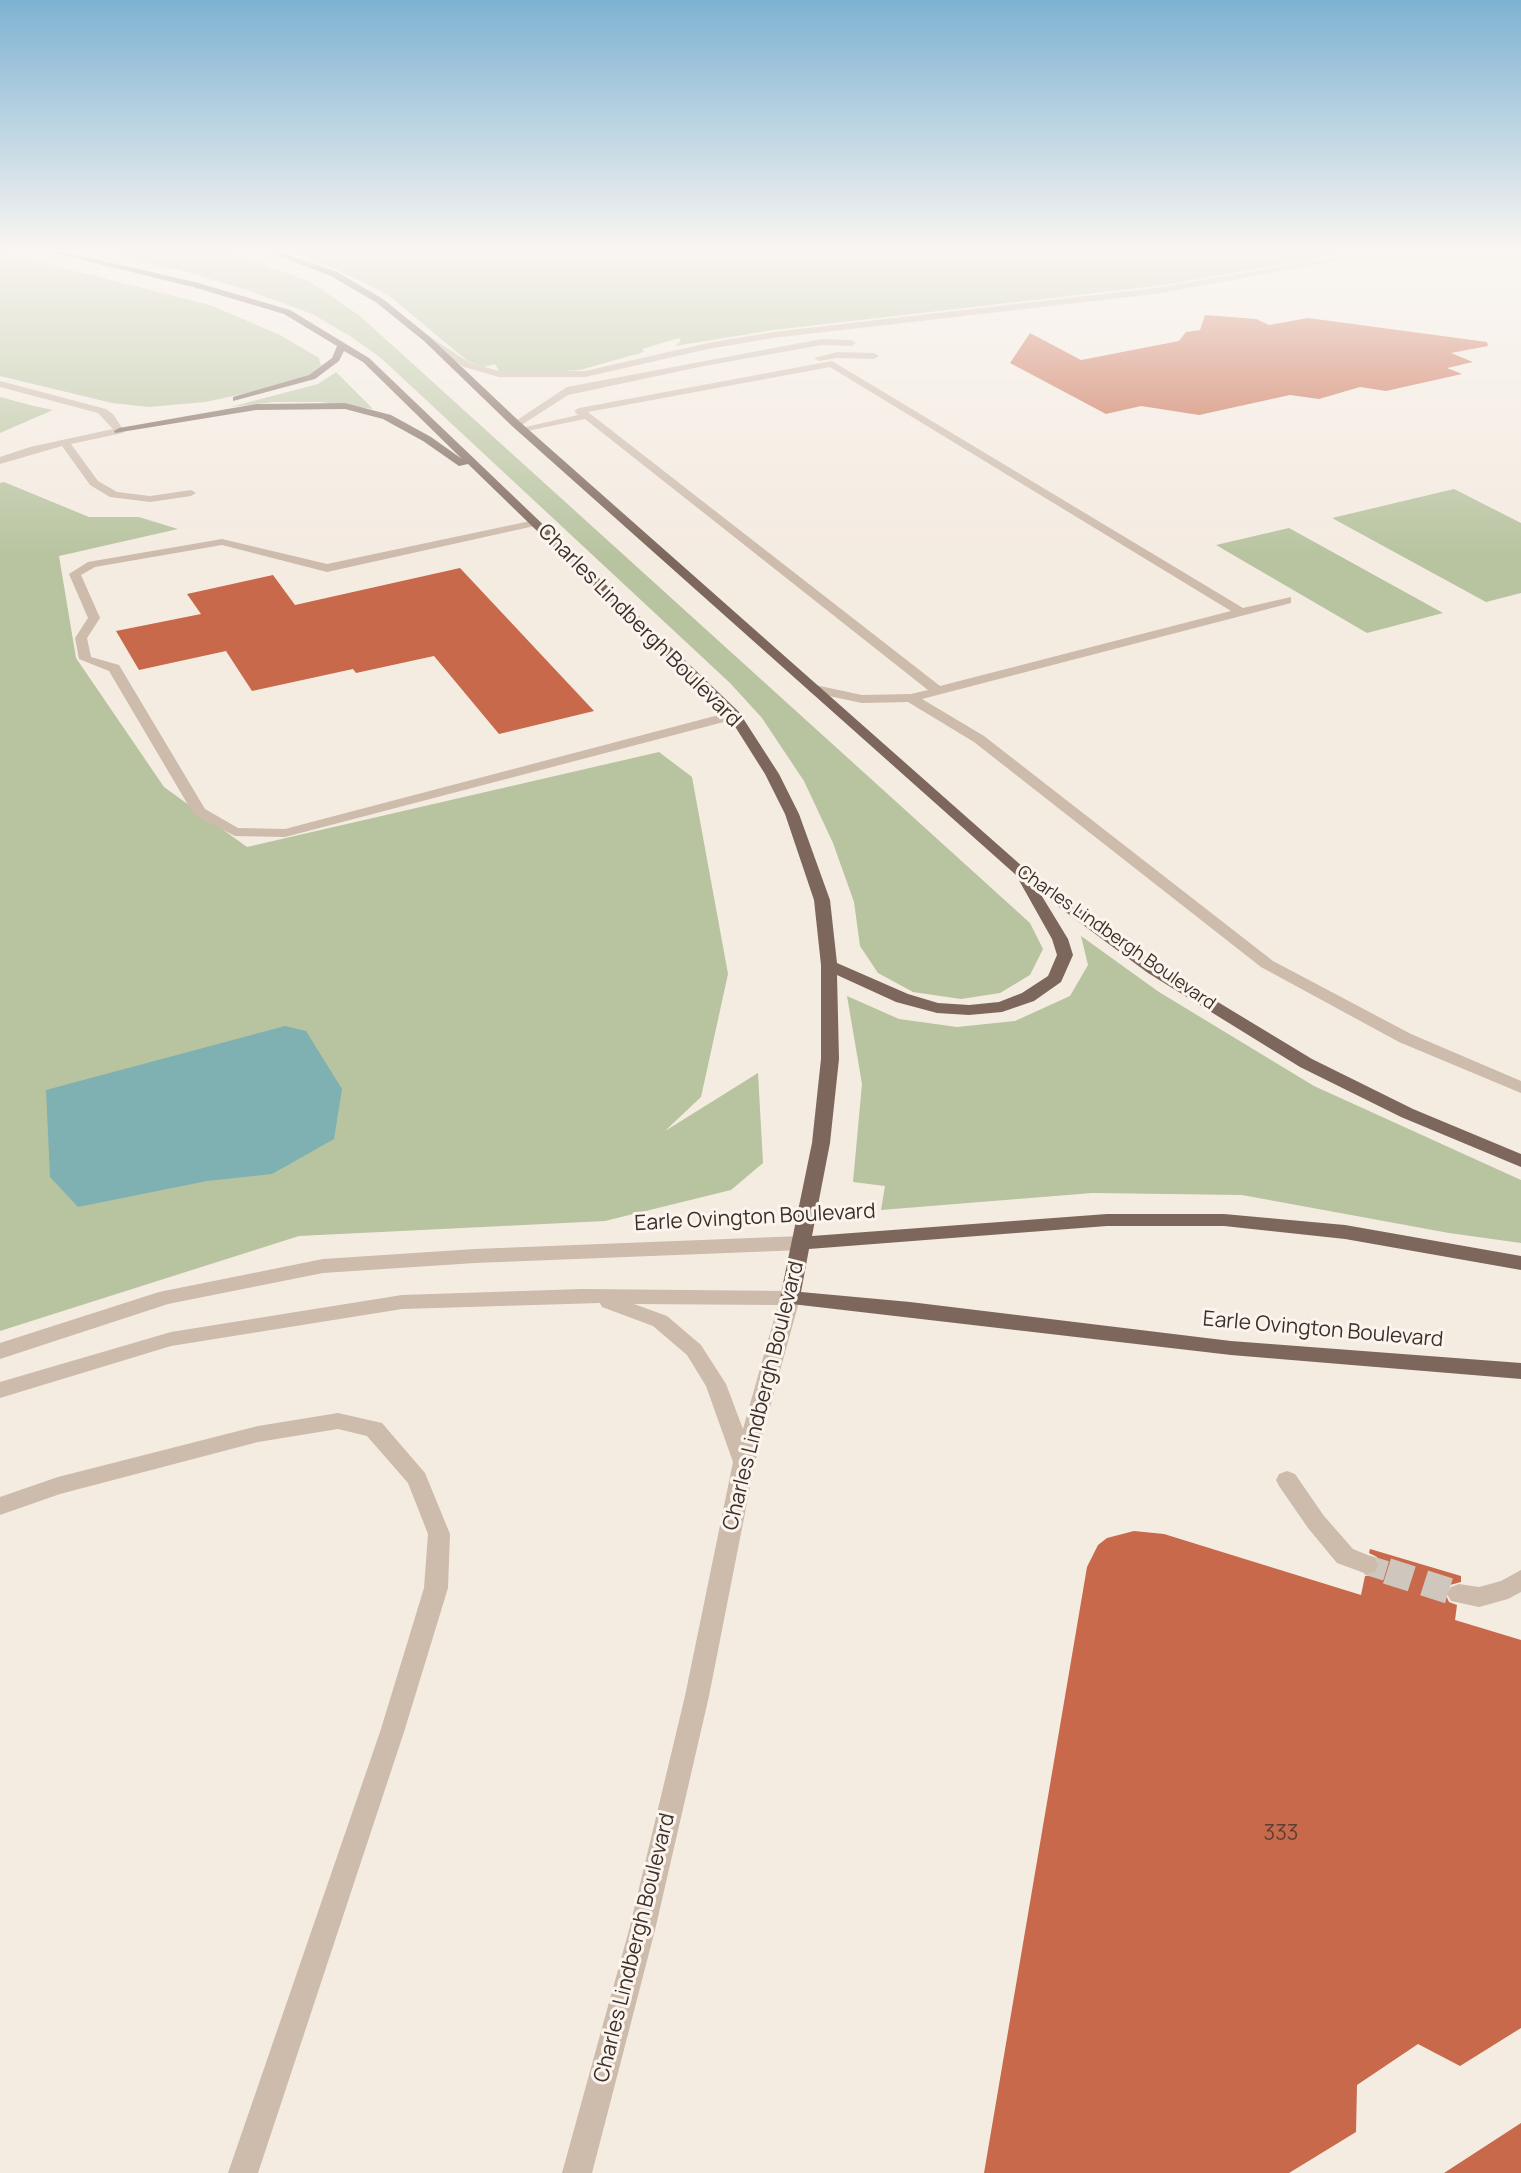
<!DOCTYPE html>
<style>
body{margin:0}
canvas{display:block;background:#f4ebe1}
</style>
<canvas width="1521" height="2173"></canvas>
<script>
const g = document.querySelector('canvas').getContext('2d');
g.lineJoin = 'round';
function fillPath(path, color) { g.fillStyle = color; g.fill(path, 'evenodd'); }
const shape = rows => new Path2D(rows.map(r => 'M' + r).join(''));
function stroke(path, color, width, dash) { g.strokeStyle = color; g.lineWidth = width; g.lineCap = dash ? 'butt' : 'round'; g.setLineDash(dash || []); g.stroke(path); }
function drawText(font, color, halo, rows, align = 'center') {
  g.font = font + ' Manrope,sans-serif'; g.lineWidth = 6; g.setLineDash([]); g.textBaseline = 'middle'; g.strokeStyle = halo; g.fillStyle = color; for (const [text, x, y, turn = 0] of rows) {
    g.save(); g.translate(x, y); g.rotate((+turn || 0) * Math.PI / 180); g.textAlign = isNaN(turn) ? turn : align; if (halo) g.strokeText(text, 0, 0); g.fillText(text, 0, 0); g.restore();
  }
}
fillPath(shape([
 [0,252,210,305,280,335,319,358,321,366,308,376,286,385,205,402,149,407,112,403,0,376],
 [114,252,229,252,309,281,360,316,1030,923,1043,949,1030,975,1000,993,961,999,913,992,878,973,860,946,854,902,833,843,804,781,762,718,730,683,381,358,350,336,312,314,253,292,186,272,120,257],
 [288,252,1352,252,1164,285,773,330,675,346,681,341,679,338,642,349,644,352,580,370,526,373,499,371,495,364,484,367,469,362,388,295,329,266],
 [336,372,373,409,321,402,274,402,230,407,318,384],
 [0,397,34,406,53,410,0,433],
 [4,482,89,517,139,517,178,529,59,556,76,658,164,787,247,847,659,752,692,777,728,974,701,1097,665,1131,758,1073,763,1163,731,1190,605,1221,299,1236,0,1331,0,483],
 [1454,489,1521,523,1521,593,1486,602,1332,518],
 [1289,528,1443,613,1367,633,1216,545],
 [1081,936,1159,992,1314,1086,1521,1180,1521,1243,1449,1233,1242,1195,1092,1193,881,1210,885,1186,853,1182,862,1084,847,996,899,1019,957,1027,1015,1021,1070,996,1088,965]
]), '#b8c4a0');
fillPath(shape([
 [285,1026,306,1031,342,1089,334,1139,272,1174,207,1181,78,1207,50,1177,46,1090]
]), '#7fb0b2');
fillPath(shape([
 [1205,315,1256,319,1269,325,1308,318,1487,342,1488,346,1451,353,1473,362,1447,368,1462,374,1386,391,1360,387,1319,399,1290,395,1199,415,1141,406,1106,414,1010,363,1030,333,1081,360,1179,341,1186,332,1200,330],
 [460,568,594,711,499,734,434,656,356,673,353,669,252,691,226,651,139,670,116,631,201,614,187,594,273,575,295,605],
 [1134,1531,1164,1534,1361,1595,1365,1576,1376,1575,1380,1566,1377,1557,1369,1553,1370,1549,1461,1576,1461,1582,1450,1585,1445,1593,1449,1602,1457,1605,1455,1620,1521,1640,1521,2028,1460,2066,1418,2044,1357,2085,1356,2132,1289,2173,984,2173,1087,1567,1098,1545,1107,1538],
 [1521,2123,1521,2173,1444,2173]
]), '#c8694b');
stroke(shape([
 [1367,1565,1393,1573]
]), '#cfc6bd', 20, [20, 10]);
stroke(shape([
 [1387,1571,1459,1594]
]), '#cfc6bd', 26, [26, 13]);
fillPath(shape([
 [1366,252,1385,252,1155,294,773,338,708,349,585,377,499,377,464,367,422,339,430,337,470,363,499,371,585,371,708,343,773,332,1155,288,1366,252],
 [822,339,851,340,856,343,851,346,822,345,704,366,568,395,520,426,511,424,567,387,822,339],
 [837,352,874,353,879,356,874,359,837,358,819,361,814,358,837,352],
 [832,361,1243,608,1291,597,1291,603,922,699,984,736,1273,961,1411,1034,1521,1081,1521,1093,1399,1042,1261,967,974,742,908,702,862,703,810,692,808,689,815,685,862,695,911,694,928,690,585,419,522,432,517,429,578,415,574,411,579,408,832,361],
 [830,367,1231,611,940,686,588,412,830,367],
 [0,381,106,409,113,414,124,431,123,433,71,444,98,481,117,492,150,496,191,490,196,493,191,496,150,502,110,497,90,485,62,446,0,464,0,457,30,447,113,429,98,413,0,387,0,381],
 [535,520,539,521,539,525,327,572,222,545,95,567,81,575,100,618,87,638,91,657,119,665,205,809,238,828,285,829,734,711,741,715,739,718,285,837,235,836,194,815,109,671,79,659,75,638,88,618,69,574,88,562,222,539,327,564,535,520],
 [802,1236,809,1238,812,1243,809,1248,802,1250,475,1263,323,1273,168,1304,0,1359,0,1343,159,1292,323,1259,475,1249,802,1236],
 [582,1289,790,1291,797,1293,800,1298,755,1462,709,1696,655,1930,592,2173,562,2173,629,1930,685,1696,733,1462,706,1386,687,1355,653,1326,602,1307,600,1303,402,1309,171,1346,0,1398,0,1382,171,1332,402,1295,582,1289],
 [634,1304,778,1305,743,1429,726,1384,701,1345,667,1316,634,1304],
 [338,1413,382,1423,425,1473,450,1534,448,1588,404,1732,258,2173,228,2173,380,1732,424,1588,428,1534,408,1483,367,1436,338,1429,258,1442,60,1494,0,1515,0,1497,58,1477,258,1426,338,1413],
 [1287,1471,1295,1474,1324,1516,1353,1549,1375,1558,1378,1565,1375,1572,1367,1574,1337,1563,1308,1528,1279,1486,1276,1480,1279,1474,1287,1471],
 [1521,1570,1521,1592,1508,1599,1479,1607,1451,1601,1447,1594,1451,1587,1459,1584,1479,1587,1501,1581,1521,1570]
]), '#cdbbac');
fillPath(shape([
 [49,252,64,252,195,282,290,310,369,358,739,712,779,774,799,814,830,900,837,963,908,994,938,1003,969,1005,999,1002,1022,993,1048,976,1057,955,1052,939,1016,875,512,426,424,341,377,303,331,276,268,252,280,252,337,272,383,299,430,337,520,422,1023,867,1160,967,1312,1059,1413,1109,1521,1154,1521,1167,1401,1117,1300,1067,1148,973,1040,893,1068,939,1073,955,1061,982,1034,1001,1002,1012,969,1015,937,1013,896,1002,837,975,839,1059,830,1143,812,1236,1107,1214,1224,1214,1345,1225,1521,1256,1521,1270,1345,1239,1224,1226,1107,1226,809,1249,801,1292,910,1302,1231,1341,1521,1363,1521,1379,1231,1355,783,1303,780,1298,812,1143,821,1059,821,965,814,900,785,814,765,774,729,717,468,464,459,466,423,441,383,419,345,409,256,410,115,433,114,431,119,428,256,404,345,403,391,415,431,437,462,459,363,362,344,351,339,361,315,379,233,401,233,397,309,375,332,358,337,346,284,314,193,287,49,252]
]), '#7d675c');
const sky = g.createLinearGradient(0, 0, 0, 556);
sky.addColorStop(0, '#7eb2d2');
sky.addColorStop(0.45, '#faf6f2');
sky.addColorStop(1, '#faf6f200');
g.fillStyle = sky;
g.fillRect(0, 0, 1521, 556);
drawText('18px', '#3b302b', '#fbf5ee', [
 ["Charles Lindbergh Boulevard",1116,938,35]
]);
drawText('21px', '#3b302b', '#fbf5ee', [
 ["Charles Lindbergh Boulevard",639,626,45],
 ["Earle Ovington Boulevard",755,1218,-3],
 ["Earle Ovington Boulevard",1323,1330,5],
 ["Charles Lindbergh Boulevard",764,1396,-76],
 ["Charles Lindbergh Boulevard",635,1948,-76]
]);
drawText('21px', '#5e3e33', null, [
 ["333",1281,1834]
]);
</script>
